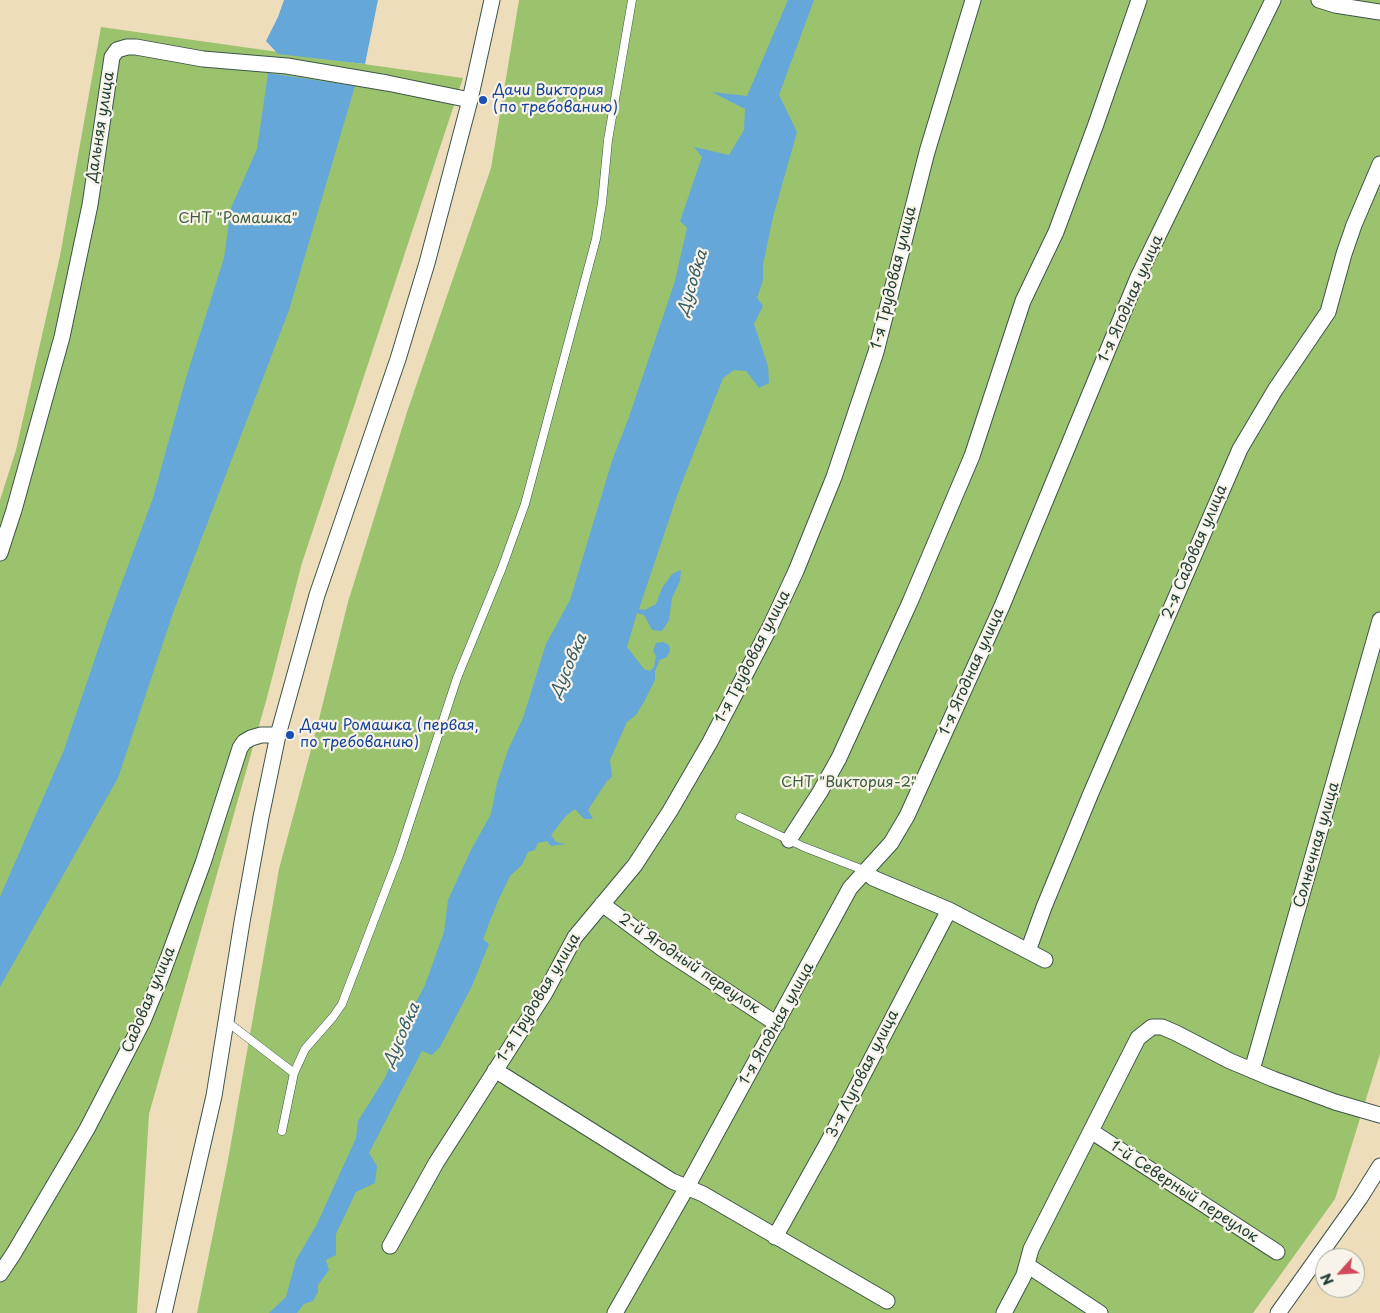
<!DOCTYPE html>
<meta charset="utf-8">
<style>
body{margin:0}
#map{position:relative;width:1380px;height:1313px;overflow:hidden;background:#edb;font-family:"Playpen Sans",sans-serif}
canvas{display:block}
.north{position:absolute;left:1315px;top:1248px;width:50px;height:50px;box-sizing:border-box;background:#f7f3e8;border:1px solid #a1aaa0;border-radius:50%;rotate:244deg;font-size:14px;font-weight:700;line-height:20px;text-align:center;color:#1f3d34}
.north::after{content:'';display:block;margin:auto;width:18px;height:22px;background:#d1495b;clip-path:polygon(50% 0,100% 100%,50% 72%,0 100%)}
</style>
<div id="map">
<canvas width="1380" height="1313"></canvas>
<div class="north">N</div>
</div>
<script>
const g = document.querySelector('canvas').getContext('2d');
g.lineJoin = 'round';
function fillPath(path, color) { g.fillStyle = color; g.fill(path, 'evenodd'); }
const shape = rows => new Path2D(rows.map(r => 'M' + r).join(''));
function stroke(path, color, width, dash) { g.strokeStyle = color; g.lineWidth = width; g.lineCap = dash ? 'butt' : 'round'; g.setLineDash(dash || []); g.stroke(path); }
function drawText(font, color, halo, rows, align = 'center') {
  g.font = font + ' "Playpen Sans",sans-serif'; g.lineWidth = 4.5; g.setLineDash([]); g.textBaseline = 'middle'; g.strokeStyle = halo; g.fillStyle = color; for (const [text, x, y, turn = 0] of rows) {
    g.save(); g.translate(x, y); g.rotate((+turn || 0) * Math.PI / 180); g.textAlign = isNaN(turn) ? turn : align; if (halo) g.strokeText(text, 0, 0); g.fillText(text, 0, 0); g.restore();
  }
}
fillPath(shape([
 [519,0,1380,0,1380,1054,1335,1199,1253,1313,197,1313,228,1160,279,869,317,727,348,602,407,412,491,168],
 [101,27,463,78,302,563,266,701,149,1114,137,1313,0,1313,0,500,16,450,60,256]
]), '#9bc36e');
fillPath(shape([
 [284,0,378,0,365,64,278,54,266,41,278,17],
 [788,0,814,0,779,95,797,132,773,217,763,265,763,280,757,298,763,306,754,324,768,366,769,383,759,388,746,371,734,370,723,378,678,493,639,609,645,610,656,604,662,588,672,574,681,570,680,581,672,598,669,620,662,631,652,630,644,615,637,613,627,647,644,669,650,671,654,667,656,656,653,651,656,643,663,642,669,645,670,651,667,657,660,660,655,671,655,680,644,702,636,715,627,722,610,760,612,777,607,781,588,810,593,819,584,819,575,809,566,816,551,835,556,842,566,844,551,846,547,841,538,843,535,850,528,852,522,865,510,876,498,901,483,939,489,944,472,986,440,1047,432,1055,422,1051,369,1153,377,1166,375,1183,356,1192,336,1234,336,1255,326,1260,329,1270,318,1285,318,1292,313,1301,304,1304,297,1313,269,1313,286,1297,296,1260,317,1224,356,1138,358,1121,385,1078,400,1042,398,1031,406,1021,425,985,444,932,448,900,471,850,491,814,497,783,508,750,523,718,546,644,570,600,612,461,629,417,675,281,687,228,680,221,702,157,694,147,729,155,744,130,745,109,712,92,747,96],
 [268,73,355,86,289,310,173,613,118,778,0,987,0,897,64,750,107,623,153,498,186,378,224,258,231,208,257,149]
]), '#64a7d8');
const lane = shape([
 [740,817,804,847,866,871],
 [226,1021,294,1073,282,1131],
 [294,1073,305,1049,333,1017,342,1004,399,855,457,678,502,568,525,504,596,239,602,203,608,140,632,0]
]);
const street = shape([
 [1319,0,1335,5,1380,12],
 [0,553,14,510,62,337,90,205,112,57,117,50,127,47,136,47,203,59,287,66,387,83,470,100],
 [789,840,820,792,839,758,910,602,972,456,1023,301,1056,232,1096,124,1139,0],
 [866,871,873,878,949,910,1045,960],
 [602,904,664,950,777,1024],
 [1028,951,1044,907,1091,793,1240,449,1275,390,1328,312,1344,254,1354,225,1380,164],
 [495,1070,672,1181,703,1194,887,1301],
 [1252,1070,1380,620],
 [1091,1131,1277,1252],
 [775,1237,827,1144,949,910],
 [390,1246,436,1163,545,993,575,937,635,865,670,811,710,742,770,627,796,571,834,477,876,352,927,152,973,0],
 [1027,1265,1100,1313],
 [0,1274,14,1253,87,1129,143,1021,161,977,203,863,240,748,244,742,251,738,261,735,278,735],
 [164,1313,214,1096,242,922,261,817,278,735,317,595,398,359,427,263,470,100,492,0],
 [615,1313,687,1187,850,888,891,843,907,816,1002,606,1138,277,1273,0],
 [1004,1313,1024,1275,1031,1249,1138,1038,1152,1027,1162,1027,1176,1033,1230,1061,1273,1079,1335,1102,1380,1115],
 [1278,1313,1360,1198,1380,1166]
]);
stroke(lane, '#3e5548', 9);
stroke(street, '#3e5548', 17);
stroke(lane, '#fff', 8);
stroke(street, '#fff', 15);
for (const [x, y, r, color] of [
 [483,100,5,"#1a4fb4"],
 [290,735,5,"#1a4fb4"]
]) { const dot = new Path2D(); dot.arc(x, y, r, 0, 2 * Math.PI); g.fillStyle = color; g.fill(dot); stroke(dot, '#f7f3e8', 2); }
drawText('15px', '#164399', '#f7f3e8', [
 ["Дачи Виктория",493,91],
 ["(по требованию)",493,108],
 ["Дачи Ромашка (первая,",300,726],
 ["по требованию)",300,743]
], 'left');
drawText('15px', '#1f3d34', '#f7f3e8', [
 ["Дальняя улица",101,127,-81],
 ["1-я Трудовая улица",894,278,-76],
 ["1-я Ягодная улица",1131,299,-66],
 ["2-я Садовая улица",1195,552,-67],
 ["1-я Трудовая улица",753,657,-63],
 ["1-я Ягодная улица",972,672,-66],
 ["Солнечная улица",1317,845,-74],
 ["2-й Ягодный переулок",689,964,34],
 ["1-я Трудовая улица",539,998,-59],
 ["Садовая улица",149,1000,-67],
 ["1-я Ягодная улица",777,1024,-61],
 ["3-я Луговая улица",863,1074,-63],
 ["1-й Северный переулок",1184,1192,33]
]);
drawText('15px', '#3e5e42', '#f7f3e8', [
 ["СНТ \"Ромашка\"",238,219],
 ["СНТ \"Виктория-2\"",849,783]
]);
drawText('italic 16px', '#345d65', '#f7f3e8', [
 ["Дусовка",693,283,-73],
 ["Дусовка",569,666,-66],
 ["Дусовка",402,1035,-66]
]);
</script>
